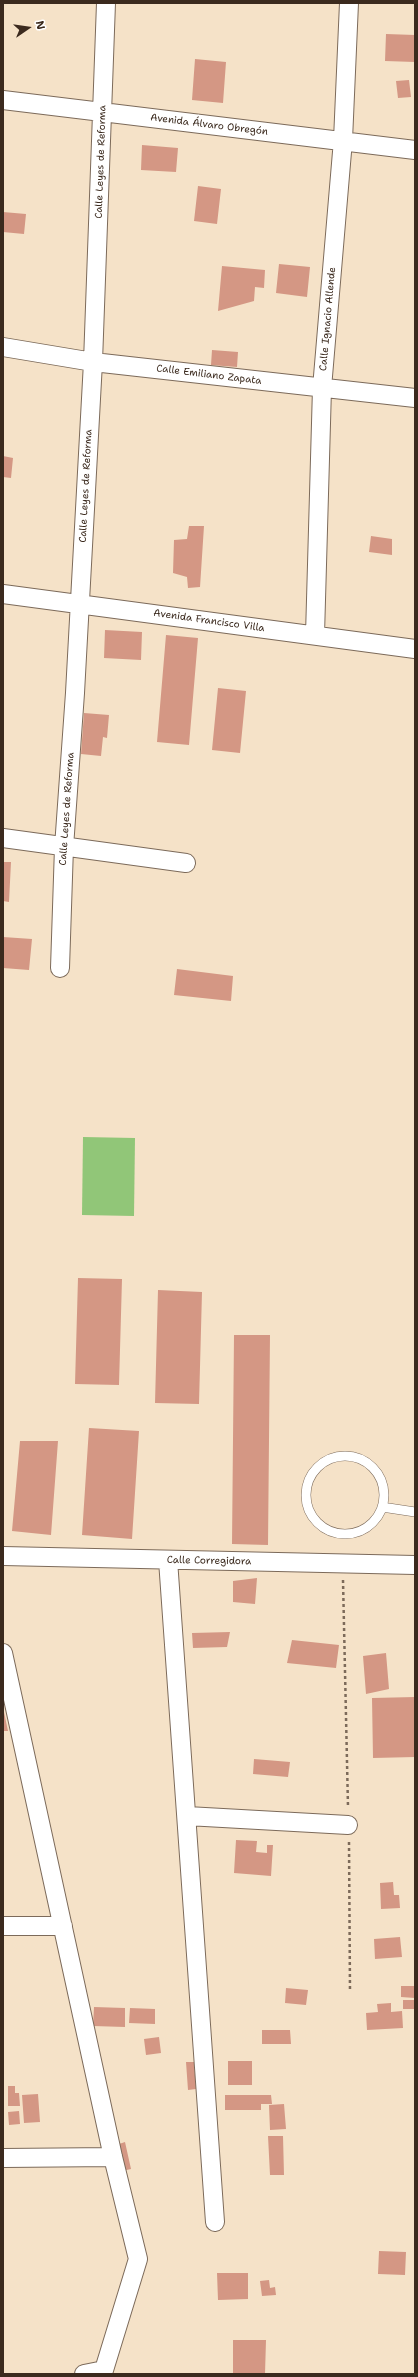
<!DOCTYPE html>
<meta charset="utf-8">
<style>
body{margin:0}
#map{position:relative;width:418px;height:2377px;overflow:hidden;background:#f5e2c8;font-family:"Shantell Sans",sans-serif}
canvas{display:block}
.frame{position:absolute;inset:0;border:4px solid #3b2a1e;pointer-events:none}
.north{position:absolute;left:8px;top:8px;width:40px;height:40px;-webkit-text-stroke:3px #fff;paint-order:stroke;rotate:77deg;font-size:11px;font-weight:700;line-height:16px;text-align:center;color:#3b2a1e}
.north::after{content:'';display:block;margin:auto;width:14px;height:18px;background:#3b2a1e;clip-path:polygon(50% 0,100% 100%,50% 72%,0 100%)}
</style>
<div id="map">
<canvas width="418" height="2377"></canvas>
<div class="frame"></div>
<div class="north">N</div>
</div>
<script>
const g = document.querySelector('canvas').getContext('2d');
g.lineJoin = 'round';
function fillPath(path, color) { g.fillStyle = color; g.fill(path, 'evenodd'); }
const shape = rows => new Path2D(rows.map(r => 'M' + r).join(''));
function stroke(path, color, width, dash) { g.strokeStyle = color; g.lineWidth = width; g.lineCap = dash ? 'butt' : 'round'; g.setLineDash(dash || []); g.stroke(path); }
function drawText(font, color, halo, rows, align = 'center') {
  g.font = font + ' "Shantell Sans",sans-serif'; g.lineWidth = 3; g.setLineDash([]); g.textBaseline = 'middle'; g.strokeStyle = halo; g.fillStyle = color; for (const [text, x, y, turn = 0] of rows) {
    g.save(); g.translate(x, y); g.rotate((+turn || 0) * Math.PI / 180); g.textAlign = isNaN(turn) ? turn : align; if (halo) g.strokeText(text, 0, 0); g.fillText(text, 0, 0); g.restore();
  }
}
fillPath(shape([
 [83,1137,135,1138,134,1216,82,1215]
]), '#91c678');
fillPath(shape([
 [386,34,415,35,415,62,385,61],
 [195,59,226,62,223,103,192,100],
 [409,80,411,97,398,98,396,81],
 [142,145,178,148,176,172,141,170],
 [198,186,221,189,217,224,194,221],
 [3,212,26,214,24,234,3,232],
 [279,264,310,267,307,297,276,293],
 [222,266,265,270,264,288,255,287,254,301,218,311],
 [212,350,238,352,237,367,211,365],
 [3,456,13,458,11,478,3,477],
 [189,526,204,526,200,587,188,588,187,577,173,573,174,540,187,539],
 [371,536,392,539,392,555,369,552],
 [105,630,142,632,141,660,104,658],
 [166,635,198,638,189,745,157,742],
 [218,688,246,691,240,753,212,750],
 [84,713,109,715,107,738,103,737,101,756,81,754],
 [3,862,11,862,9,902,3,901],
 [3,937,32,939,29,970,3,968],
 [177,969,233,976,231,1001,174,995],
 [78,1278,122,1279,119,1385,75,1384],
 [158,1290,202,1292,199,1404,155,1403],
 [234,1335,270,1335,268,1545,232,1544],
 [89,1428,139,1431,132,1539,82,1535],
 [20,1441,58,1441,51,1535,12,1531],
 [257,1578,255,1604,233,1602,233,1581],
 [230,1632,227,1647,193,1648,192,1633],
 [292,1640,339,1645,336,1668,287,1663],
 [386,1653,389,1689,366,1694,363,1656],
 [415,1697,415,1757,373,1758,372,1698],
 [4,1712,8,1731,3,1731,3,1713],
 [254,1759,290,1762,288,1777,253,1774],
 [236,1840,257,1841,256,1852,267,1853,267,1845,273,1845,271,1876,234,1873],
 [393,1882,394,1895,399,1895,400,1908,381,1909,380,1883],
 [400,1937,402,1957,375,1959,374,1939],
 [401,1986,415,1986,415,1998,401,1997],
 [286,1988,308,1990,306,2005,285,2003],
 [403,2000,415,2000,415,2009,403,2009],
 [391,2003,391,2012,402,2011,403,2028,367,2030,366,2013,378,2012,377,2004],
 [94,2007,125,2008,125,2027,93,2026],
 [130,2008,155,2009,155,2024,129,2023],
 [262,2030,290,2030,291,2044,262,2044],
 [159,2037,161,2053,146,2055,144,2039],
 [228,2061,252,2061,252,2085,228,2085],
 [186,2062,194,2062,196,2089,188,2090],
 [8,2086,15,2086,15,2093,19,2093,20,2106,8,2106],
 [38,2094,40,2122,24,2123,22,2095],
 [225,2095,271,2095,272,2104,261,2104,261,2110,225,2110],
 [284,2104,286,2129,270,2130,269,2105],
 [19,2111,20,2124,9,2125,8,2112],
 [268,2136,283,2136,284,2175,270,2175],
 [125,2142,131,2169,122,2171,116,2145],
 [379,2251,406,2252,405,2275,378,2274],
 [217,2273,248,2273,248,2299,218,2300],
 [269,2280,270,2288,275,2287,276,2295,262,2296,260,2281],
 [233,2340,266,2340,265,2374,233,2374]
]), '#d49784');
const lane = shape([
 '306 1495a39 39 0 1 1 78 0a39 39 0 1 1-78 0Z',
 [382,1507,415,1512]
]);
const street = shape([
 [3,100,415,150],
 [3,347,93,362,415,398],
 [3,594,415,649],
 [315,635,322,388,343,140,349,3],
 [3,838,186,863],
 [60,968,64,847,75,693,93,362,106,3],
 [3,1556,415,1565],
 [168,1560,215,2222],
 [3,1653,113,2157,138,2259,104,2370,84,2374],
 [187,1816,348,1825],
 [3,1926,63,1926],
 [3,2158,113,2157]
]);
stroke(lane, '#7c6a5a', 10);
stroke(street, '#7c6a5a', 20);
stroke(shape([
 [343,1580,348,1807],
 [349,1842,350,1992]
]), '#7c6a5a', 2.5, [3, 3]);
stroke(lane, '#fff', 9);
stroke(street, '#fff', 18);
drawText('10px', '#3b2a1e', '#fff', [
 ["Avenida Álvaro Obregón",209,125,7],
 ["Calle Leyes de Reforma",101,162,-88],
 ["Calle Ignacio Allende",328,319,-85],
 ["Calle Emiliano Zapata",209,375,7],
 ["Calle Leyes de Reforma",86,486,-87],
 ["Avenida Francisco Villa",209,621,8],
 ["Calle Leyes de Reforma",67,809,-86],
 ["Calle Corregidora",209,1561,1]
]);
</script>
